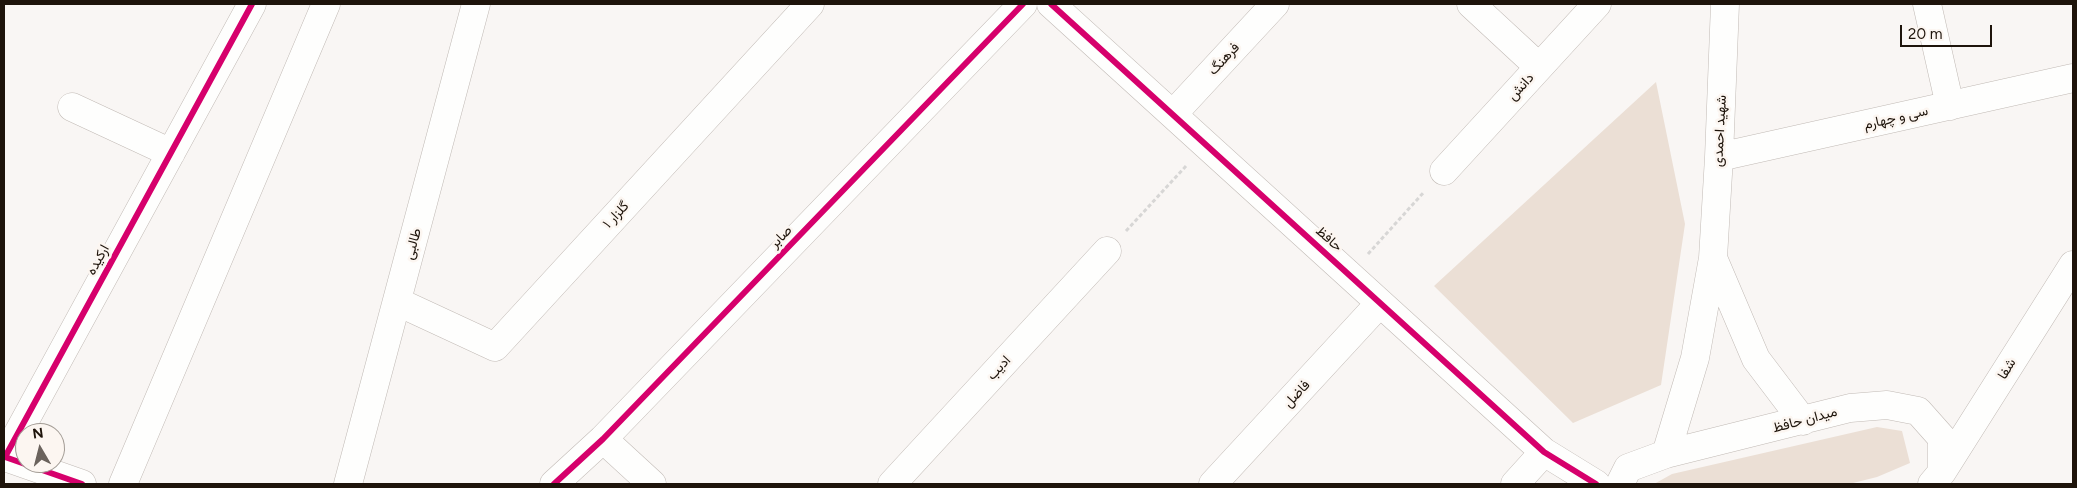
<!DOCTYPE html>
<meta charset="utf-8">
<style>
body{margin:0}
#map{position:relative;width:2077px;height:488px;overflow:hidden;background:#f9f6f4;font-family:Figtree,sans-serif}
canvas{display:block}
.frame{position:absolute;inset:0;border:5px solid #1e140b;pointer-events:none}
.north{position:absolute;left:15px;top:423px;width:50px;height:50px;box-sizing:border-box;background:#fcf6f1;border:1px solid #a39c95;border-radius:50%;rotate:352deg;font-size:14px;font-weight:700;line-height:20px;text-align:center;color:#1e140b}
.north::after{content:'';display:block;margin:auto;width:18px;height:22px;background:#6b635d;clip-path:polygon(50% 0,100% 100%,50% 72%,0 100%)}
.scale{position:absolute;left:1900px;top:25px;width:92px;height:22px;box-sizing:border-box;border:2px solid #1e140b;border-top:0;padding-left:6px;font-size:15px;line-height:18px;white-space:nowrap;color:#1e140b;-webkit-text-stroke:4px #fcf6f1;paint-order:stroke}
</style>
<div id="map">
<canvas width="2077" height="488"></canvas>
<div class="frame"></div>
<div class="north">N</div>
<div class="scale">20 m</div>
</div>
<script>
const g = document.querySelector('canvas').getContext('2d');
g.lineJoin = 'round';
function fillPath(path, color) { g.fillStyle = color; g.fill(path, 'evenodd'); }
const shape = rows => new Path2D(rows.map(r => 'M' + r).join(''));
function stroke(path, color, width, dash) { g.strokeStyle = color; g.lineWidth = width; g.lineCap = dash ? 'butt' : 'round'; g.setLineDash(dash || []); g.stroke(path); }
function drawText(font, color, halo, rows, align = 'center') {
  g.font = font + ' Figtree,Vazirmatn,sans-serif'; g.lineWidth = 5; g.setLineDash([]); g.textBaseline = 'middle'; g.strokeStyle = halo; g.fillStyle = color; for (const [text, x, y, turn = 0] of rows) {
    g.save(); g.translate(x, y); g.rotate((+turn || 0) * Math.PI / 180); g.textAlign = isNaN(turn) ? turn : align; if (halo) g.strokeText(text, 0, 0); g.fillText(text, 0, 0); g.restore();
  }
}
fillPath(shape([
 [1656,82,1685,224,1661,385,1573,423,1434,286],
 [1877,427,1902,431,1910,463,1877,477,1849,484,1654,484,1672,474]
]), '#ebdfd5');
const minor = shape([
 [1051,4,1544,452,1596,484],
 [1471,4,1539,67],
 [1927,4,1950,106],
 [72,107,171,153],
 [1173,114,1275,4],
 [1719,157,2073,78],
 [1444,171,1597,4],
 [1713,258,1719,157,1725,4],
 [398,302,495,347,810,4],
 [603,439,652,484],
 [1666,454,1695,358,1713,258,1756,359,1803,421],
 [1942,472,2073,265],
 [82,484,5,457,252,4],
 [123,484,326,4],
 [348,484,476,4],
 [554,484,603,439,1023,4],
 [892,484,1107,251],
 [1213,484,1380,303],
 [1515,484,1544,452],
 [1620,484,1628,468,1666,454,1850,408,1887,405,1918,411,1942,438,1942,472,1932,484]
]);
stroke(minor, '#c1bab5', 29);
stroke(shape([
 [1126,231,1186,166],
 [1368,254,1424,192]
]), '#d7d6d5', 3, [4, 2.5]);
stroke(minor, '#fefefd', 28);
stroke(shape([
 [1051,4,1544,452,1596,484],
 [82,484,5,457,252,4],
 [554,484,603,439,1023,4]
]), '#d6006c', 6);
drawText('14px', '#1e140b', '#fcf6f1', [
 ["فرهنگ",1224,59,-47],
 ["دانش",1521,87,-48],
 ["سی و چهارم",1896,118,-13],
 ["شهید احمدی",1720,131,-87],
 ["گلزار ۱",616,215,-47],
 ["صابر",781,237,-46],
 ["حافظ",1329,239,42],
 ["طالبی",413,244,-75],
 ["ارکیده",98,260,-61],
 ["ادیب",999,368,-47],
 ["شفا",2007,369,-58],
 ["فاضل",1297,394,-47],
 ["میدان حافظ",1805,420,-15]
]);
</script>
